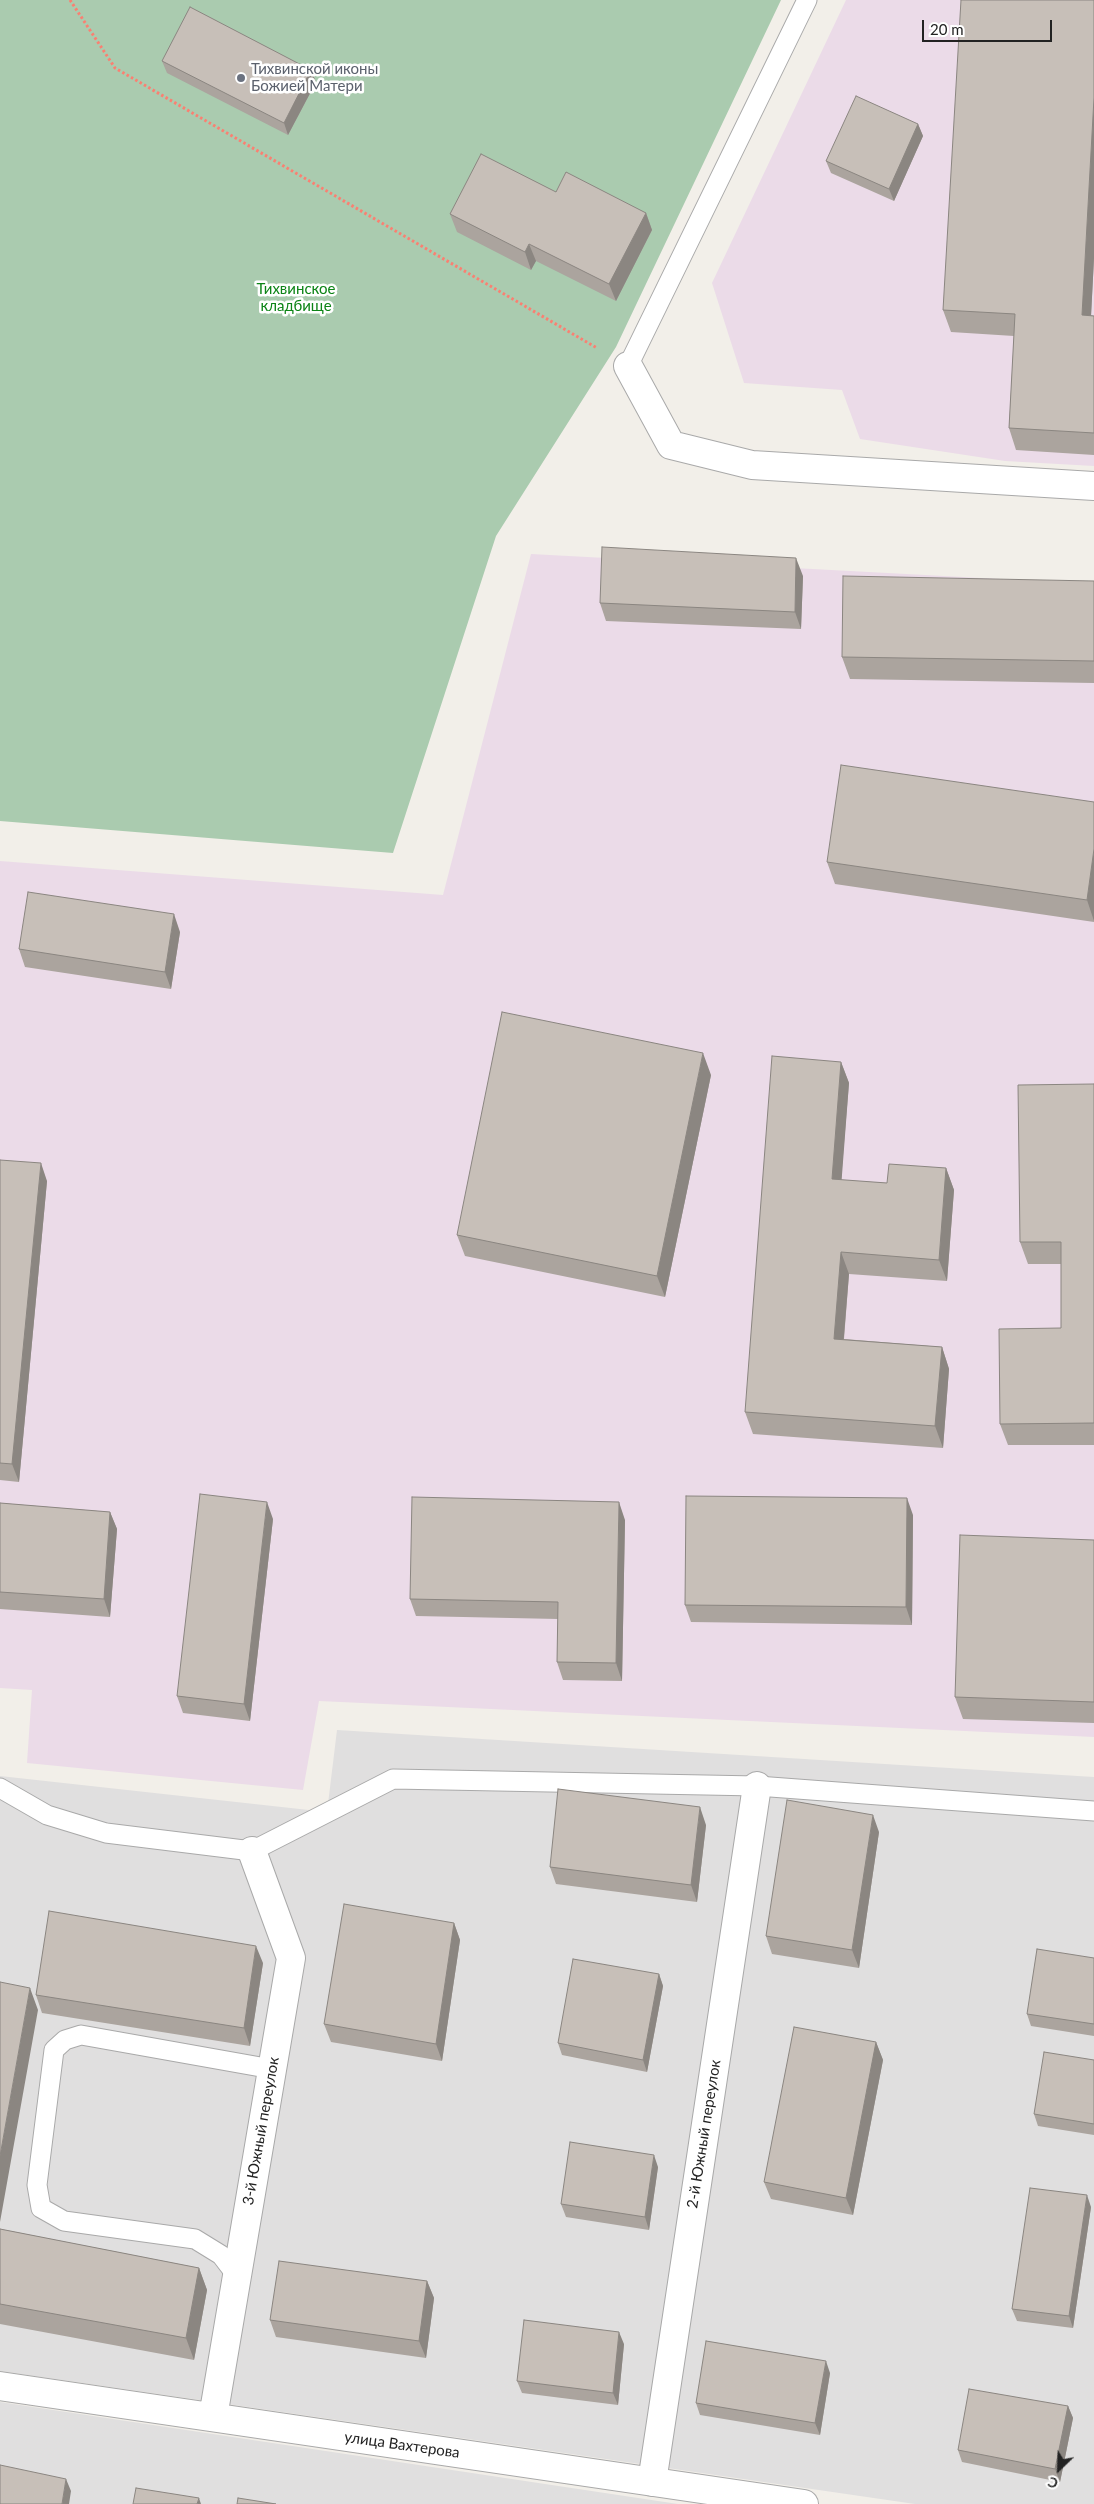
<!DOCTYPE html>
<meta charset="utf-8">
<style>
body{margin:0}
#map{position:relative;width:1094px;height:2504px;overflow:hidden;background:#f2efe9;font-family:Lato,sans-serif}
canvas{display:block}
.north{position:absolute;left:1034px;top:2444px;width:50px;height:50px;-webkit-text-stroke:4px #fff;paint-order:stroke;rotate:204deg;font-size:14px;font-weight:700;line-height:20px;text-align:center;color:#222}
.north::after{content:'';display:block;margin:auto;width:18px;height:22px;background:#222;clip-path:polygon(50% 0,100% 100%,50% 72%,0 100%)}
.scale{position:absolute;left:922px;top:20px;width:130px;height:22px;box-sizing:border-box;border:2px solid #222;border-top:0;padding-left:6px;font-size:15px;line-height:18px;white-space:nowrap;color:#222;-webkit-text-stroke:4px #fff;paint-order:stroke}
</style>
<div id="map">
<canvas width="1094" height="2504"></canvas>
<div class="north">С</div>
<div class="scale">20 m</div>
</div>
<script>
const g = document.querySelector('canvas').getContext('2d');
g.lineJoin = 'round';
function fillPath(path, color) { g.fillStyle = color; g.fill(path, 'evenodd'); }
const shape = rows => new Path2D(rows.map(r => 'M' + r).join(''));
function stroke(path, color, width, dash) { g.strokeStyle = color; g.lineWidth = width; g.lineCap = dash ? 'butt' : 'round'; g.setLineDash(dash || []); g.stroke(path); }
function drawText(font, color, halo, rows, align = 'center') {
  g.font = font + ' Lato,sans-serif'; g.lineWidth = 5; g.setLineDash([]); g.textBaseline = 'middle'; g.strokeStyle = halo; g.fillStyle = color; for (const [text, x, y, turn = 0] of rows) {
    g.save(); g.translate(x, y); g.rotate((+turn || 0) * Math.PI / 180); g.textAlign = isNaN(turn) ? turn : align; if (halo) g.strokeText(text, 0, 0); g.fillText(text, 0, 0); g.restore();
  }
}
fillPath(shape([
 [337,1730,1094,1777,1094,2504,915,2504,0,2371,0,1776,327,1812],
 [0,2402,678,2504,0,2504]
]), '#e0dfdf');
fillPath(shape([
 [846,0,1094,0,1094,466,1005,461,860,439,842,390,744,383,712,283],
 [531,554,1094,584,1094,1737,319,1701,303,1790,27,1763,32,1690,0,1688,0,861,443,895]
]), '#ebdbe8');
fillPath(shape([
 [0,0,781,0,616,347,496,536,393,853,0,821]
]), '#aacbaf');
const service = shape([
 [628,366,807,0],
 [0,1788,47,1815,106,1833,252,1851,393,1779,757,1786,1094,1811],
 [237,2276,221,2255,195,2239,64,2221,41,2208,37,2185,54,2050,65,2040,81,2035,272,2069]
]);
const minor = shape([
 [628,366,671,445,752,465,1094,486],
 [0,2386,804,2504],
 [213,2417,291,1958,252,1851],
 [652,2482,757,1786]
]);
stroke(service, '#a9a9a9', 21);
stroke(minor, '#a9a9a9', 30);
stroke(shape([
 [70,0,115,68,597,348]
]), '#fa8072', 3, [2.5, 2.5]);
stroke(service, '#fff', 19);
stroke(minor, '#fff', 28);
fillPath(shape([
 [1094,0,1094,258,1091,315,1094,316,1094,455,1016,450,1009,428,1014,336,951,332,943,310],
 [162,61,311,70,316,82,288,135,167,73],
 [918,124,923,136,894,201,831,173,826,161],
 [556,192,646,213,652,230,616,301,536,261,531,270,457,232,450,214],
 [803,576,801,629,606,621,600,603],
 [1094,581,1094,683,850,679,842,657],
 [1094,802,1094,922,835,884,827,862],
 [180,932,171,989,25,967,19,949],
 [841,1062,849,1083,841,1180,887,1183,946,1168,954,1190,947,1281,849,1274,844,1339,942,1347,949,1369,943,1448,753,1434,745,1412],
 [711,1075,665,1297,465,1256,457,1235],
 [1094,1084,1094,1445,1008,1445,1000,1424,1061,1328,1061,1264,1028,1264,1020,1242],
 [0,1160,47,1181,19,1482,0,1480],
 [0,1503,110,1512,117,1529,110,1617,0,1609],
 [913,1515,912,1625,691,1622,685,1605],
 [273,1519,250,1721,183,1713,177,1696],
 [625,1520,622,1681,563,1680,557,1662,558,1619,416,1616,410,1599],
 [1094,1540,1094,1723,963,1719,955,1697],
 [706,1825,697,1902,556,1884,550,1867],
 [879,1832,859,1968,772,1954,766,1936],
 [454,1923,460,1940,442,2061,331,2042,324,2024],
 [1094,1958,1094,2036,1031,2026,1027,2014],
 [263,1963,250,2046,42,2013,36,1995],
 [659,1974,663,1986,647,2072,562,2055,558,2043],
 [876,2042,883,2060,853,2215,771,2199,764,2182],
 [1094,2060,1094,2135,1038,2126,1034,2114],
 [658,2167,649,2230,566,2217,561,2204],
 [1091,2207,1073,2328,1017,2321,1012,2309],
 [0,2229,199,2268,207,2290,194,2360,0,2324],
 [427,2281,434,2298,426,2358,276,2337,270,2320],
 [624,2344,618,2405,522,2393,517,2381],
 [830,2373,820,2435,700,2415,696,2403],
 [1068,2406,1073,2418,1060,2482,962,2462,958,2450]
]), '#aba49e');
fillPath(shape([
 [311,70,316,82,288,135,284,123],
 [1094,98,1094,258,1090,336,1082,315],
 [918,124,923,136,894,201,889,189],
 [646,213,652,230,616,301,609,284],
 [529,244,536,261,531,270,525,252],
 [796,558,803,576,801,629,795,612],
 [1094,849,1094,921,1087,900],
 [174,914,180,932,171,989,165,972],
 [703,1053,711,1075,665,1297,657,1276],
 [841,1062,849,1083,840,1201,832,1179],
 [41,1163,47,1181,19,1482,12,1464],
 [946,1168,954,1190,947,1281,939,1260],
 [841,1252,849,1274,842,1360,834,1339],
 [942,1347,949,1369,943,1448,935,1426],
 [907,1498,913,1515,912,1625,906,1607],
 [267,1502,273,1519,250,1721,244,1704],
 [619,1502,625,1520,622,1681,616,1663],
 [110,1512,117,1529,110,1617,104,1599],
 [700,1807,706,1825,697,1902,691,1885],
 [873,1815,879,1832,859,1968,852,1950],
 [454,1923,460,1940,442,2061,436,2044],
 [256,1946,263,1963,250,2046,244,2028],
 [659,1974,663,1986,647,2072,643,2060],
 [30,1988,38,2010,0,2222,0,2156],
 [876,2042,883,2060,853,2215,846,2198],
 [654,2155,658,2167,649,2230,645,2217],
 [1087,2195,1091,2207,1073,2328,1069,2316],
 [199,2268,207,2290,194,2360,186,2338],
 [427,2281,434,2298,426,2358,419,2341],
 [619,2332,624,2344,618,2405,613,2393],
 [826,2361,830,2373,820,2435,815,2423],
 [1068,2406,1073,2418,1060,2482,1055,2469],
 [66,2479,71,2491,69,2504,62,2504],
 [199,2498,201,2504,197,2504]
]), '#8b8681');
const building = shape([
 [961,0,1094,0,1094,98,1082,315,1094,316,1094,433,1009,428,1015,314,943,310,961,0],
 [190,7,311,70,284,123,162,61,190,7],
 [856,96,918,124,889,189,826,161,856,96],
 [481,154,556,192,566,172,646,213,609,284,529,244,525,252,450,214,481,154],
 [602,547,796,558,795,612,600,603,602,547],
 [843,576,1094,581,1094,661,842,657,843,576],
 [841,765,1094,802,1094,849,1087,900,827,862,841,765],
 [28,892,174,914,165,972,19,949,28,892],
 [502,1012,703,1053,657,1276,457,1235,502,1012],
 [772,1056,841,1062,832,1179,887,1183,889,1164,946,1168,939,1260,841,1252,834,1339,942,1347,935,1426,745,1412,772,1056],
 [1094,1084,1094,1423,1000,1424,999,1329,1061,1328,1061,1242,1020,1242,1018,1085,1094,1084],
 [0,1160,41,1163,12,1464,0,1463,0,1160],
 [200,1494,267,1502,244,1704,177,1696,200,1494],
 [686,1496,907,1498,906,1607,685,1605,686,1496],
 [412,1497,619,1502,616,1663,557,1662,558,1602,410,1599,412,1497],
 [0,1503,110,1512,104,1599,0,1592,0,1503],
 [960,1535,1094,1540,1094,1702,955,1697,960,1535],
 [558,1789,700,1807,691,1885,550,1867,558,1789],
 [787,1800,873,1815,852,1950,766,1936,787,1800],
 [344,1904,454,1923,436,2044,324,2024,344,1904],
 [49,1911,256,1946,244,2028,36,1995,49,1911],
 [1037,1949,1094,1958,1094,2024,1027,2014,1037,1949],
 [573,1959,659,1974,643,2060,558,2043,573,1959],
 [0,1982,30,1988,0,2156,0,1982],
 [794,2027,876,2042,846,2198,764,2182,794,2027],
 [1044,2052,1094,2060,1094,2124,1034,2114,1044,2052],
 [570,2142,654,2155,645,2217,561,2204,570,2142],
 [1030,2188,1087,2195,1069,2316,1012,2309,1030,2188],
 [0,2229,199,2268,186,2338,0,2304,0,2229],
 [279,2261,427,2281,419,2341,270,2320,279,2261],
 [524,2320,619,2332,613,2393,517,2381,524,2320],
 [706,2341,826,2361,815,2423,696,2403,706,2341],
 [969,2389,1068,2406,1055,2469,958,2450,969,2389],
 [0,2465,66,2479,62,2504,0,2504,0,2465],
 [136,2488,199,2498,197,2504,133,2504,136,2488],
 [238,2498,276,2504,237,2504,238,2498]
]);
fillPath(building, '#c7bfb8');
stroke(building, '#8b8681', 1);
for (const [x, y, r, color] of [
 [241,78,5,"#6b7280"]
]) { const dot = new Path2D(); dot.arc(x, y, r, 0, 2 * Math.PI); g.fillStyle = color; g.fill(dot); stroke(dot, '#fff', 2); }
drawText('15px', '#5b616d', '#fff', [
 ["Тихвинской иконы",251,69],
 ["Божией Матери",251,86]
], 'left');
drawText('15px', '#0c8416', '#fff', [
 ["Тихвинское",296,289],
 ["кладбище",296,306]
]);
drawText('15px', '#222', '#fff', [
 ["3-й Южный переулок",261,2131,-80],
 ["2-й Южный переулок",704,2134,-81],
 ["улица Вахтерова",402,2445,8]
]);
</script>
